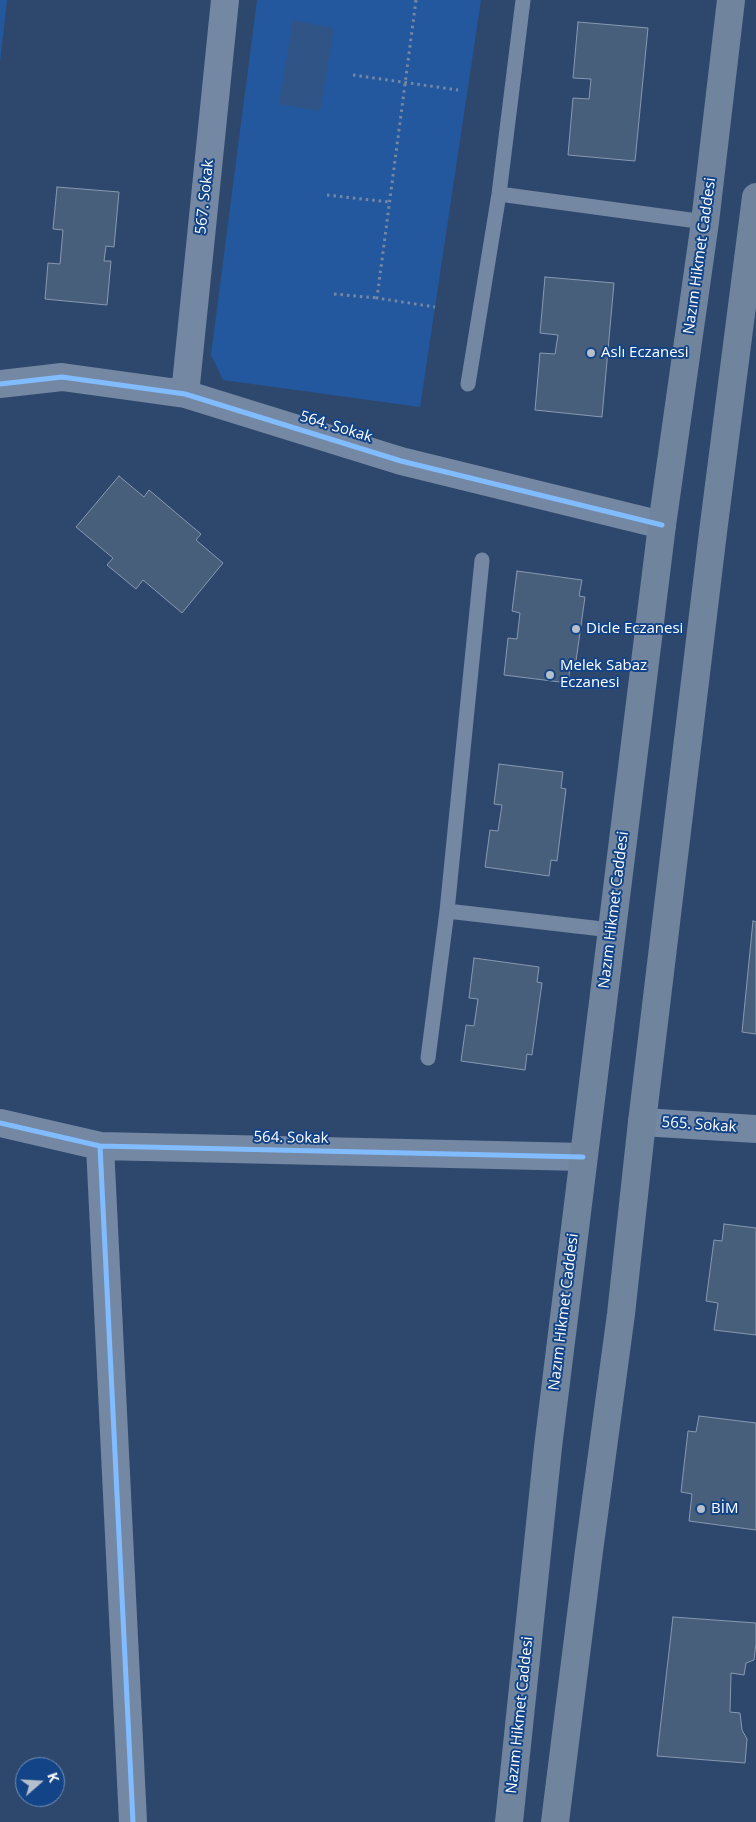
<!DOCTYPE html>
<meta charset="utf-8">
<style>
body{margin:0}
#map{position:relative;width:756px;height:1822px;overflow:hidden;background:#2e486d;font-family:"Open Sans",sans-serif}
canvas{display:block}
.north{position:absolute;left:15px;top:1757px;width:50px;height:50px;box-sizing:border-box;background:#134488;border:1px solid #718fb8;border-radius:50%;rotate:71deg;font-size:14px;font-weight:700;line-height:20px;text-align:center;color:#fff}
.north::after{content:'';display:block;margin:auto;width:18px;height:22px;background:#b6bfcc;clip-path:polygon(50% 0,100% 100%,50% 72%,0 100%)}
</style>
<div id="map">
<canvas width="756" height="1822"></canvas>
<div class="north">K</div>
</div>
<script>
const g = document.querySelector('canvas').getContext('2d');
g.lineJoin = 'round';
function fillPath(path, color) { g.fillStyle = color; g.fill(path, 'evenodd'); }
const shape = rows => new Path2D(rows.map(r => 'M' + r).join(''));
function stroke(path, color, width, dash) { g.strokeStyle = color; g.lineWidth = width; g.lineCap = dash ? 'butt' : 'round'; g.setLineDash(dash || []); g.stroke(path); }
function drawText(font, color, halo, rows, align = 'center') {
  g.font = font + ' "Open Sans",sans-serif'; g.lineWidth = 4; g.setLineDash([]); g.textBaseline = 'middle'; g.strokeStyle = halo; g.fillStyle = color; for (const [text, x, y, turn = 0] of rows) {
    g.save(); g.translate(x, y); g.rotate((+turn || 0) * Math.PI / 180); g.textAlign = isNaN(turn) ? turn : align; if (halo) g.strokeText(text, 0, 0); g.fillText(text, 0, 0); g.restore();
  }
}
fillPath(shape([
 [0,0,7,0,0,62],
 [257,0,481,0,420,407,223,380,211,355]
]), '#24589e');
fillPath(shape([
 [293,20,334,28,320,111,279,104]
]), '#305485');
const building = shape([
 [578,22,648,28,635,161,568,155,573,98,589,99,591,79,573,78,578,22],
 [57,187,119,192,114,247,106,246,104,261,111,261,107,305,45,299,48,263,60,264,63,230,53,229,57,187],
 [545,277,614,283,602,417,535,410,540,353,555,354,558,335,540,333,545,277],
 [119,476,144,497,149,490,201,534,196,540,223,563,182,613,143,580,136,589,107,565,113,558,76,527,119,476],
 [517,571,582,580,579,596,585,597,575,668,570,668,568,683,504,675,508,638,517,639,520,613,512,611,517,571],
 [499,764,563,772,561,788,566,789,557,861,551,860,549,876,485,867,490,830,498,831,502,805,494,804,499,764],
 [753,921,756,922,756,1034,742,1032,753,921],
 [474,958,539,967,537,982,542,983,532,1055,527,1054,525,1070,461,1061,466,1025,474,1026,478,999,469,998,474,958],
 [724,1224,756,1228,756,1335,714,1330,718,1303,706,1301,714,1240,722,1241,724,1224],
 [699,1416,756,1423,756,1530,689,1521,692,1494,681,1492,688,1431,696,1432,699,1416],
 [673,1617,756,1623,756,1643,754,1660,746,1663,744,1675,731,1673,730,1712,740,1713,742,1730,747,1739,745,1763,657,1756,673,1617]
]);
fillPath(building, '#485f7c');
stroke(building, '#8899b1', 1);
stroke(shape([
 [416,0,377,298,435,307],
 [353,75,458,90],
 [327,195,389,202],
 [334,294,377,298]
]), '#7588a3', 3, [2.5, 4]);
stroke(shape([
 [499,194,705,222],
 [468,384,499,194,523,0],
 [447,911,611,930],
 [428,1058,447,911,482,560]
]), '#7588a3', 15);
stroke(shape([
 [0,384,62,377,185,394,401,461,662,525],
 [185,394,225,0],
 [642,1122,756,1129],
 [0,1123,100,1146,583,1157],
 [100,1146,133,1822]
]), '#7588a3', 28);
stroke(shape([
 [509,1822,548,1447,662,525,705,222,731,0],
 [555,1822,589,1551,621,1314,642,1122,713,532,756,197]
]), '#70849e', 28);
stroke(shape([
 [0,384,62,377,185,394,401,461,662,525],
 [0,1123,100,1146,583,1157],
 [100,1146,133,1822]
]), '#80bcff', 5);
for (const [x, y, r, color] of [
 [591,353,5,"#b6bfcc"],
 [576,629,5,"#b6bfcc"],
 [550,675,5,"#b6bfcc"],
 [701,1509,5,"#b6bfcc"]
]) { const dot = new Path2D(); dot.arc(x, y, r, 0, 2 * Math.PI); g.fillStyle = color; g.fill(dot); stroke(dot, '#134488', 2); }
drawText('15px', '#fff', '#134488', [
 ["567. Sokak",205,197,-84],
 ["Nazım Hikmet Caddesi",700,256,-82],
 ["564. Sokak",336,427,17],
 ["Nazım Hikmet Caddesi",614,910,-83],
 ["565. Sokak",699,1125,4],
 ["564. Sokak",291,1138,1],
 ["Nazım Hikmet Caddesi",564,1312,-83],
 ["Nazım Hikmet Caddesi",520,1715,-84]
]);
drawText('15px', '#fff', '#134488', [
 ["Aslı Eczanesi",601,353],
 ["Dicle Eczanesi",586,629],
 ["Melek Sabaz",560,666],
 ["Eczanesi",560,683],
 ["BİM",711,1509]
], 'left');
</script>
